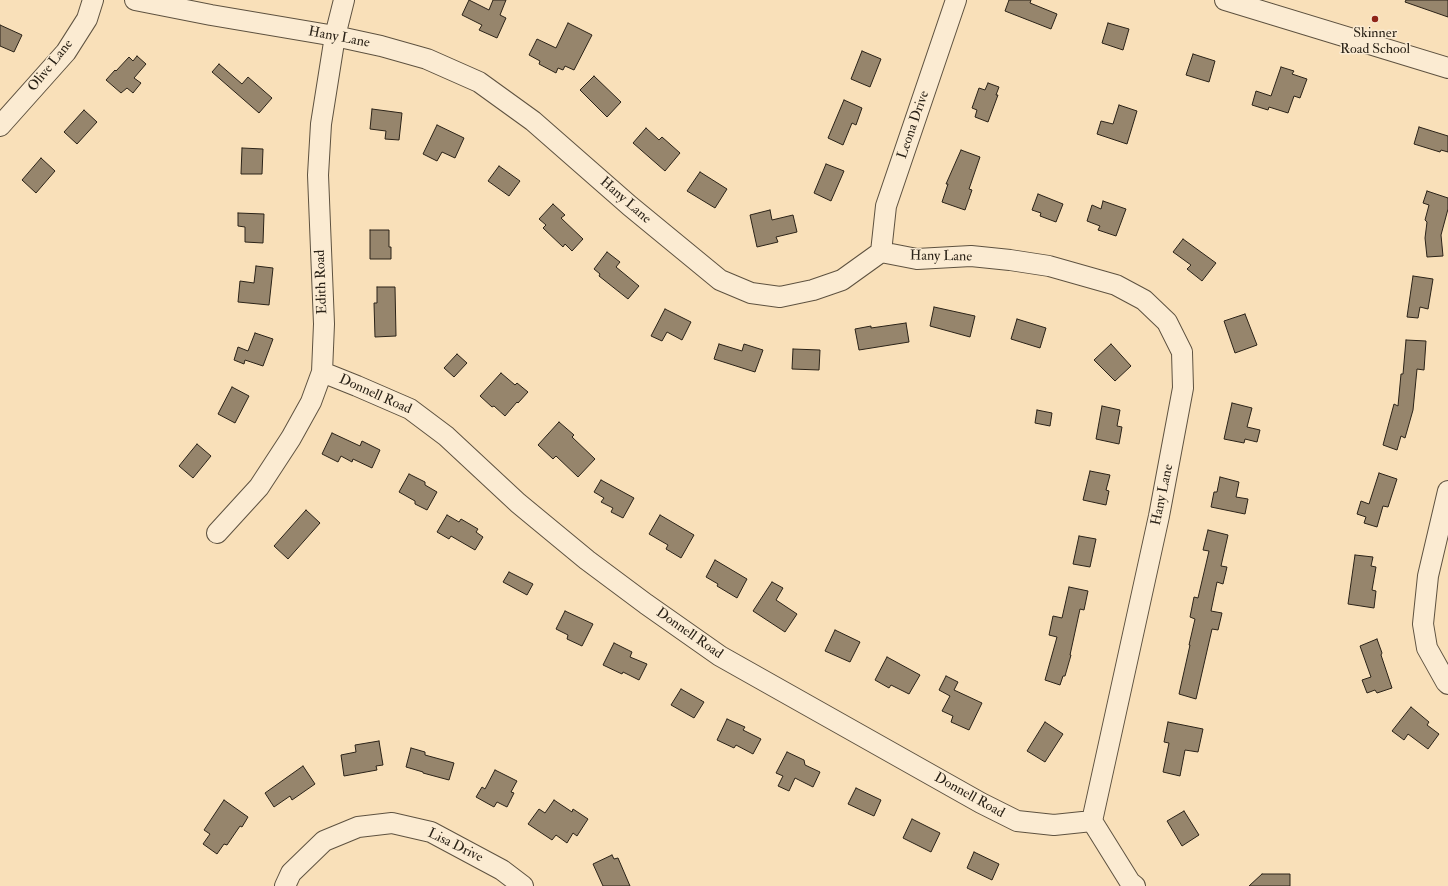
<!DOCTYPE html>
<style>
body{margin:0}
canvas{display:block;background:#f9e0b9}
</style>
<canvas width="1448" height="886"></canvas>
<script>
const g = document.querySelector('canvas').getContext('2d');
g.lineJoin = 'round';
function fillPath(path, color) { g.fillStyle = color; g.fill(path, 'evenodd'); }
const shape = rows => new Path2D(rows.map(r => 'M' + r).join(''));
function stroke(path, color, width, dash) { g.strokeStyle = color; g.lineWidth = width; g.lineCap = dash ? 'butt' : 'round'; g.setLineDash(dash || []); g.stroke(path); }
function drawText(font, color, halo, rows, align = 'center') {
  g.font = font + ' "IM FELL Double Pica",serif'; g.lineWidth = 3; g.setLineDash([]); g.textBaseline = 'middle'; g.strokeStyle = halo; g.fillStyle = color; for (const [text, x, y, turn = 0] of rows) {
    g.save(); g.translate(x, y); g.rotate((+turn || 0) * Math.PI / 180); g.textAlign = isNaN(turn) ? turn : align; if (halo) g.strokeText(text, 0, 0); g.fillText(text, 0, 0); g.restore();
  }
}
const building = shape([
 [469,0,489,10,493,0,506,0,500,15,506,18,497,38,479,30,482,25,462,15,469,0],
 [1009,0,1031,0,1030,3,1057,14,1051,29,1005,11,1009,0],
 [1406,0,1448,0,1448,17,1405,2,1406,0],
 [568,23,592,35,574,70,565,66,563,70,558,68,556,73,539,64,540,61,529,55,537,39,556,48,568,23],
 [1108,23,1129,29,1123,50,1102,43,1108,23],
 [0,25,22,35,14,52,0,46,0,25],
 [862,51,881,59,870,87,851,79,862,51],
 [1193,54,1215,61,1209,82,1186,75,1193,54],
 [137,56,146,64,134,78,141,83,133,93,127,88,121,93,106,80,115,70,116,71,129,57,133,61,137,56],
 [219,64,242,84,248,77,272,98,259,113,212,72,219,64],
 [1281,67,1294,71,1292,74,1307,79,1300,98,1294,96,1288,113,1269,107,1268,110,1252,105,1256,91,1271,96,1281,67],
 [594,76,621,102,607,117,580,90,594,76],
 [988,83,999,87,996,95,998,95,988,122,975,117,977,110,972,108,979,88,985,90,988,83],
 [844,100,862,108,856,125,852,123,843,145,828,138,844,100],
 [1119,105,1137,111,1127,144,1097,134,1101,121,1113,124,1119,105],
 [372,109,402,113,399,140,385,139,386,131,370,129,372,109],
 [84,110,97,122,77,144,64,132,84,110],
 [437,125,464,138,455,158,442,152,437,161,423,154,437,125],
 [1419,127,1448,136,1448,152,1441,150,1440,152,1414,144,1419,127],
 [646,128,659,140,662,137,680,153,665,171,633,143,646,128],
 [242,148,263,149,262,174,241,174,242,148],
 [961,150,980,157,969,189,972,190,965,210,942,202,948,184,946,184,961,150],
 [41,158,55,171,36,193,22,180,41,158],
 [826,164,844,171,831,201,814,193,826,164],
 [499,166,520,181,509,196,488,181,499,166],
 [700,172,727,189,715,208,687,191,700,172],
 [1427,191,1448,198,1448,209,1441,235,1443,256,1427,257,1425,238,1427,222,1425,220,1429,205,1423,203,1427,191],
 [1038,194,1063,204,1056,222,1040,216,1041,213,1032,210,1038,194],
 [1103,201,1126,209,1116,236,1098,230,1100,226,1087,221,1092,205,1101,209,1103,201],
 [553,204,565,215,561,218,583,239,572,251,565,244,563,247,543,228,546,225,539,219,553,204],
 [770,210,772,220,793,215,797,232,776,237,778,242,757,247,750,215,770,210],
 [238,213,264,214,263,243,245,242,245,227,238,226,238,213],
 [370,230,389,230,389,247,391,247,391,259,370,259,370,230],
 [1183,239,1216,263,1202,281,1187,269,1191,265,1173,252,1183,239],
 [607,252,620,262,616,267,639,286,628,299,599,276,600,274,594,269,607,252],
 [256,266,273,268,269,305,238,302,240,281,254,283,256,266],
 [1413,276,1433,279,1428,309,1420,307,1418,318,1407,317,1413,276],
 [377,287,395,287,396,336,375,337,374,303,377,303,377,287],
 [934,307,975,316,970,337,930,326,934,307],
 [665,309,691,322,682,340,667,332,662,341,651,336,665,309],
 [1245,314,1257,345,1235,353,1224,321,1245,314],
 [1017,319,1046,328,1040,348,1011,339,1017,319],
 [906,323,909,342,859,350,855,329,871,326,871,328,906,323],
 [255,333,273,339,263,366,245,360,244,364,234,360,238,347,248,351,255,333],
 [1406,340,1426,341,1424,370,1417,369,1413,410,1405,438,1401,436,1397,450,1383,445,1394,404,1398,406,1401,374,1403,374,1406,340],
 [719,344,742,351,744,344,763,350,755,372,714,359,719,344],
 [1111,344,1131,366,1115,381,1094,360,1111,344],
 [793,349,820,350,819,370,792,369,793,349],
 [457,354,467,363,454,377,444,368,457,354],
 [501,373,515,385,517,383,528,392,518,403,517,402,505,416,494,406,492,407,480,396,501,373],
 [232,387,249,396,235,423,218,414,232,387],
 [1232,403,1252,408,1247,427,1260,430,1257,442,1245,439,1244,443,1224,439,1232,403],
 [1102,406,1120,410,1117,426,1122,427,1119,444,1096,439,1102,406],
 [1037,410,1052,413,1050,426,1035,423,1037,410],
 [559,422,574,435,572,437,595,459,578,477,556,456,553,459,538,445,559,422],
 [332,433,360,446,362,441,380,450,372,468,353,459,352,462,341,456,338,462,322,454,332,433],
 [197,444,211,456,193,478,179,466,197,444],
 [1090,471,1110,475,1106,490,1109,491,1106,505,1083,500,1090,471],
 [1379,473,1397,479,1388,507,1383,506,1377,527,1364,523,1366,517,1357,514,1361,501,1369,504,1379,473],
 [409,474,425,482,425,485,437,492,427,510,415,504,415,501,399,492,409,474],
 [1220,477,1239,482,1236,497,1248,499,1245,514,1211,507,1214,492,1217,492,1220,477],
 [601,480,634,498,623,518,611,512,613,508,601,502,604,498,594,492,601,480],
 [306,510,320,523,288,559,274,546,306,510],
 [447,515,459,522,461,519,478,529,476,532,483,537,475,550,451,536,449,539,437,532,447,515],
 [660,515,694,535,681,558,666,549,668,545,649,534,660,515],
 [1208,530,1228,535,1221,566,1227,567,1223,584,1217,582,1211,611,1222,613,1218,630,1212,629,1196,699,1179,694,1190,645,1189,645,1195,619,1190,617,1194,597,1198,598,1209,551,1203,550,1208,530],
 [1079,536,1096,539,1090,567,1073,564,1079,536],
 [1355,555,1373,557,1371,566,1376,567,1372,590,1376,591,1374,608,1348,604,1355,555],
 [715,560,747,579,737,598,717,586,718,584,706,577,715,560],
 [509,572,533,584,527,595,503,582,509,572],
 [772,582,783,588,776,600,797,614,785,632,753,611,772,582],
 [1069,587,1088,591,1084,610,1080,609,1070,655,1071,655,1065,676,1063,676,1060,685,1045,680,1057,637,1049,635,1053,616,1062,618,1069,587],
 [565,611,593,624,582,646,567,639,568,635,556,629,565,611],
 [835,630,860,642,850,662,825,651,835,630],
 [1377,639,1382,653,1381,655,1392,688,1377,693,1375,690,1367,693,1362,680,1371,677,1360,646,1377,639],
 [614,643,632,652,630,657,647,664,639,680,623,672,622,674,603,665,614,643],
 [887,657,920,675,909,694,891,685,889,688,875,680,887,657],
 [946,676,958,682,954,690,982,703,969,730,951,722,953,716,942,711,950,696,939,690,946,676],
 [681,689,704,702,694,718,671,705,681,689],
 [1411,707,1429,722,1427,725,1439,734,1428,749,1408,734,1404,740,1392,731,1411,707],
 [727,719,745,727,743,730,761,739,753,754,736,745,734,748,717,740,727,719],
 [1045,722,1063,734,1045,762,1027,751,1045,722],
 [1168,722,1203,729,1198,752,1185,750,1180,776,1163,772,1169,743,1164,742,1168,722],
 [379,741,383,765,376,766,377,770,344,776,341,755,356,752,355,745,379,741],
 [411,748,425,752,425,755,454,763,449,780,423,773,423,772,406,767,411,748],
 [787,752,804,760,805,765,820,772,813,787,795,778,789,791,778,786,783,776,776,773,787,752],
 [303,766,315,784,292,800,290,796,274,807,265,793,303,766],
 [495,770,517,781,511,792,514,793,507,807,497,802,494,807,476,797,482,787,485,789,495,770],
 [856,788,881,800,874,816,848,804,856,788],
 [224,800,248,817,242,827,240,826,227,845,224,844,217,854,203,844,210,834,204,830,224,800],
 [554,800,572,812,573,809,588,819,577,836,573,833,567,843,556,835,552,840,528,824,539,809,545,813,554,800],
 [1184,811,1199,835,1182,846,1167,821,1184,811],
 [912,819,940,833,931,852,903,838,912,819],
 [974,852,999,864,992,880,967,868,974,852],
 [612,855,614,859,618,858,630,886,603,886,593,864,612,855],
 [1262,874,1290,874,1290,886,1249,886,1262,874]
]);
fillPath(building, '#96856c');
stroke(building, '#2b2318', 1);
const minor = shape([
 [135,0,211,15,335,36,381,46,427,59,479,82,533,121,630,206,720,280,751,293,780,297,813,290,842,280,881,252,917,259,971,256,1010,260,1049,266,1116,285,1144,300,1167,322,1182,352,1183,388,1159,516,1092,821,1130,882,1135,886],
 [1225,0,1448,68],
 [0,126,66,52,87,19,93,0],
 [881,252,886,206,956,0],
 [322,372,357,386,410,409,446,436,518,503,587,560,646,604,720,656,981,803,1017,821,1054,825,1092,821],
 [1448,491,1428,576,1423,624,1427,648,1446,682,1448,684],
 [217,533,259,487,291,438,311,402,322,372,324,324,318,175,321,124,335,36,344,0],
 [285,886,291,873,324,841,358,827,392,823,431,832,502,870,523,886]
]);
stroke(minor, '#5e5240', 22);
stroke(minor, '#fbebd2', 20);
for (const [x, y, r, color] of [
 [1375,19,4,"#8f2418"]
]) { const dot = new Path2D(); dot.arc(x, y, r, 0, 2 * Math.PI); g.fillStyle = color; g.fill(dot); stroke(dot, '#fbebd2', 1.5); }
drawText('14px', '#2b2318', '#fbebd2', [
 ["Skinner",1375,34],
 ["Road School",1375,50]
]);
drawText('14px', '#2b2318', '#fbebd2', [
 ["Hany Lane",339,38,11],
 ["Olive Lane",51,66,-51],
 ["Leona Drive",914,125,-71],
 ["Hany Lane",625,201,41],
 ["Hany Lane",941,257,1],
 ["Edith Road",322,282,-92],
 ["Donnell Road",375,395,24],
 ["Hany Lane",1163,495,-78],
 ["Donnell Road",689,634,35],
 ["Donnell Road",969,796,29],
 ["Lisa Drive",455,846,26]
]);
</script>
